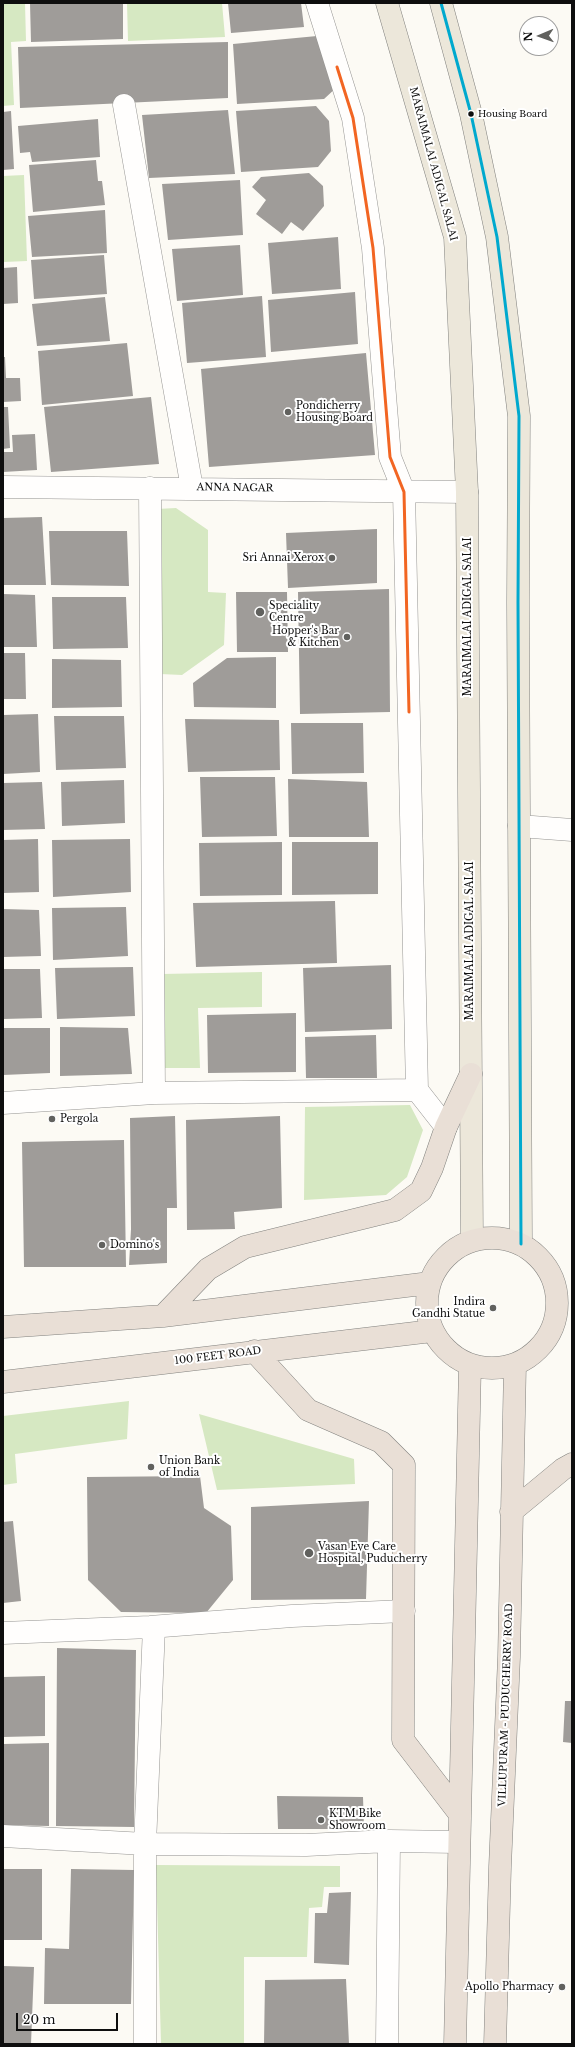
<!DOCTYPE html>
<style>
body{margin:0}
#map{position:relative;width:575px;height:2047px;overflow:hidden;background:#fcfaf4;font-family:"Libre Baskerville",serif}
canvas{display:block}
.frame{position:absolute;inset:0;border:4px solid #0e0e0e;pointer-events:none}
.north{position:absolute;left:519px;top:16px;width:40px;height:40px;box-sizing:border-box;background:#fff;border:1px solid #9f9f9f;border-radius:50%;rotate:268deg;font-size:11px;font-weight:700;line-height:16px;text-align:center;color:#0e0e0e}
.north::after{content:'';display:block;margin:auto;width:14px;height:18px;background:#61615e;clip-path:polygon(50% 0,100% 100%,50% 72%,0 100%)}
.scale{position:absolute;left:16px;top:2013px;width:102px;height:18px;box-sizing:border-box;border:2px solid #0e0e0e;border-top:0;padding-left:5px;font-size:12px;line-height:14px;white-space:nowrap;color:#0e0e0e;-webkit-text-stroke:3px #fff;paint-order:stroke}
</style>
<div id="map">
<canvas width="575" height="2047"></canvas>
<div class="frame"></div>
<div class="north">N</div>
<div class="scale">20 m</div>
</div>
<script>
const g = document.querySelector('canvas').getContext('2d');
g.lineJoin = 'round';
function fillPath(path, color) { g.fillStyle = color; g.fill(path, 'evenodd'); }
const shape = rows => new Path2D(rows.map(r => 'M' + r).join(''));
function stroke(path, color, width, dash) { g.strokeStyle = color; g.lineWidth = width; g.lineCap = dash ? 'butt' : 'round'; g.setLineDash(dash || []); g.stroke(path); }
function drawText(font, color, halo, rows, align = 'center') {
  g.font = font + ' "Libre Baskerville",serif'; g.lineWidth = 4; g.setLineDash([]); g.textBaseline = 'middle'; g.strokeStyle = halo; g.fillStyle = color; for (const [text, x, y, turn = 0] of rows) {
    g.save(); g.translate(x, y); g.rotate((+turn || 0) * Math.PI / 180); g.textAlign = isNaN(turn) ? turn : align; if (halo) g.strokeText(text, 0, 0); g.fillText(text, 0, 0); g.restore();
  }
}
fillPath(shape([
 [3,3,25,3,26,41,11,42,14,105,3,106],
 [127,3,222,3,225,37,128,41],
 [24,175,27,261,4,262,3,176],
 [176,508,208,530,208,592,226,593,224,645,182,675,160,674,157,509],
 [262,972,262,1007,198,1008,200,1068,164,1068,162,974],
 [410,1105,423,1130,407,1177,386,1195,304,1200,305,1107],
 [129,1401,127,1439,15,1454,17,1483,3,1485,3,1416],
 [199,1414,354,1459,355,1484,217,1490],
 [156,1865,340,1866,340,1887,324,1887,322,1907,309,1908,307,1957,244,1957,244,2044,161,2044]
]), '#d6e8c2');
fillPath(shape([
 [30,3,123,3,123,39,31,42],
 [228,3,301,3,304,27,231,33],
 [317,36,337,87,324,99,237,104,233,44],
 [228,42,228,98,20,108,18,47],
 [316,106,329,121,331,151,318,167,241,172,236,111],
 [228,110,235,174,149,178,142,115],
 [11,111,14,169,3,170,3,112],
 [98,119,100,157,32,162,30,152,20,153,18,126],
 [96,160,98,181,102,181,105,205,33,212,29,165],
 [309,173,323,186,324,206,303,231,291,222,282,234,256,214,266,200,252,187,261,177],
 [240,180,243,235,168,240,162,184],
 [105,210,107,253,32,257,28,216],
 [338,237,341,289,272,294,268,243],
 [240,245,243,295,177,301,172,249],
 [104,255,107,294,34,299,31,260],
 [17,267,18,303,3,304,3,268],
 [355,292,358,344,271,352,268,300],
 [262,296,266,357,187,363,182,303],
 [105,297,110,341,37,346,32,304],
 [127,343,133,396,42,405,38,351],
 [366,353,375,455,209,467,201,369],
 [3,357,5,357,6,378,20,378,21,401,3,402],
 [151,397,159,464,51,472,44,407],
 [3,407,8,407,10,448,3,449],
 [35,434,37,470,3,472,3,452,13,452,12,435],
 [42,517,46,585,3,585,3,518],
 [377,529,377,583,288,588,286,533],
 [49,531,127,531,129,586,51,585],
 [389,589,390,712,300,714,298,592],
 [236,592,287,592,288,652,237,652],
 [3,594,35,595,37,647,3,647],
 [52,597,126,597,128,648,53,649],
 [3,653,25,653,26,699,3,699],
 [276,657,276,708,194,707,193,683,227,658],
 [52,659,121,660,122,707,52,708],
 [38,714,40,772,3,774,3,715],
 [54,716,124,716,126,768,56,770],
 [185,719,279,720,280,770,188,772],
 [291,723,363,723,364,773,292,774],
 [200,777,275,777,277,836,202,837],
 [288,779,367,782,369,837,289,837],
 [124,780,125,823,62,826,61,782],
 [42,782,45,829,3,830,3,783],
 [38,839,39,892,3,893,3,840],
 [130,839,131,892,53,897,52,840],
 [282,842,282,895,200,896,199,843],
 [292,842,378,842,378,894,292,895],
 [335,901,337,963,196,967,193,903],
 [126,907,128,956,53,960,52,908],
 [3,909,39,910,41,956,3,957],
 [391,965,392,1029,305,1032,303,968],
 [133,967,135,1016,57,1019,55,968],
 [3,969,40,969,42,1018,3,1019],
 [296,1013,296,1072,208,1073,207,1015],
 [60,1027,128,1028,132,1074,60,1076],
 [3,1028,50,1028,50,1073,3,1075],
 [376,1035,377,1078,306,1078,305,1037],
 [175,1116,177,1208,167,1208,167,1263,129,1265,131,1229,130,1118],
 [280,1116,282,1208,234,1212,235,1229,187,1230,186,1120],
 [124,1140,126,1267,24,1267,22,1142],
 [200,1476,204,1508,231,1526,233,1580,206,1613,121,1612,88,1580,87,1477],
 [369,1501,366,1599,251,1600,251,1507],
 [13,1521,21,1601,3,1603,3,1522],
 [57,1648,136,1650,134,1827,56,1826],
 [45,1676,45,1736,3,1737,3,1677],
 [565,1701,572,1701,572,1743,563,1742],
 [49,1743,49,1826,3,1825,3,1744],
 [277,1796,363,1797,364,1829,278,1829],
 [3,1869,42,1869,42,1940,3,1940],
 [71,1869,134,1870,131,2004,44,2004,45,1948,69,1949],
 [351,1892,349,1965,314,1963,315,1913,327,1913,329,1893],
 [3,1966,34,1967,31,2044,3,2044],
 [346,1979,349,2044,264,2044,265,1980]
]), '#9f9c99');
const minor = shape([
 [317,3,353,118,373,248,390,457,404,492,417,1090,446,1127],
 [124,105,192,488],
 [3,487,467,492],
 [150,488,154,1093],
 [519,826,572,830],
 [3,1103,154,1093,417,1090],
 [3,1633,150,1627,292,1616,404,1611],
 [3,1836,145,1844,306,1845,389,1841,458,1842],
 [145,2044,145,1844,154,1627],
 [387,2044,389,1841]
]);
const major = shape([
 [387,3,455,237,467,492,472,1240],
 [441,3,471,114,497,237,519,416,518,602,521,1244]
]);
const highway = shape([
 '427 1303a65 65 0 1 1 130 0a65 65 0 1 1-130 0Z',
 [163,1316,208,1269,245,1247,395,1210,421,1191,432,1168,446,1127,471,1074],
 [3,1327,163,1316,430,1283],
 [254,1351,308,1410,381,1442,404,1465,403,1740,459,1813],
 [3,1382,432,1331],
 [511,1512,563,1469,572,1464],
 [455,2044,470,1365],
 [495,2044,500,1867,509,1657,515,1365]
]);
stroke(minor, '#959492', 23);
stroke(major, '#82827f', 23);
stroke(highway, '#82827f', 23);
stroke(minor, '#fffefd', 22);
stroke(major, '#ece7da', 22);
stroke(highway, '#e9dfd6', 22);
stroke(shape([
 [441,3,471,114,497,237,519,416,518,602,521,1244]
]), '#00a9ce', 3);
stroke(shape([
 [337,67,353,118,373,248,390,457,404,492,409,712]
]), '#f26522', 3);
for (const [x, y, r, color] of [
 [471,114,3.5,"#0e0e0e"],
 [288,412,4,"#61615e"],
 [332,558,4,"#61615e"],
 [260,612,5,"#61615e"],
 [347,637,4,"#61615e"],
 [52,1119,4,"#61615e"],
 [102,1245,4,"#61615e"],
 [493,1308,4,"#61615e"],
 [151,1467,4,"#61615e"],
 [309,1553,5,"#61615e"],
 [321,1820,4,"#61615e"],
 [562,1987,4,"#61615e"]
]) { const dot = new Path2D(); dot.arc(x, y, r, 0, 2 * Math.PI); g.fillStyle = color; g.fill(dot); stroke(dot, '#fff', 1.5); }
drawText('9px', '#0e0e0e', '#fff', [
 ["Housing Board",478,114]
], 'left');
drawText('10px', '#0e0e0e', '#fff', [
 ["MARAIMALAI ADIGAL SALAI",433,164,75],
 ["ANNA NAGAR",235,488,1],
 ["MARAIMALAI ADIGAL SALAI",468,617,-90],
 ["MARAIMALAI ADIGAL SALAI",470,941,-90],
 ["100 FEET ROAD",218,1356,-7],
 ["VILLUPURAM - PUDUCHERRY ROAD",506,1705,-88]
]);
drawText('10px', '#0e0e0e', '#fff', [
 ["Pondicherry",296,406],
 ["Housing Board",296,418],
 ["Sri Annai Xerox",324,558,"right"],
 ["Speciality",269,606],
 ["Centre",269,618],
 ["Hopper's Bar",339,631,"right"],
 ["& Kitchen",339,643,"right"],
 ["Pergola",60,1119],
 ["Domino's",110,1245],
 ["Indira",485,1302,"right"],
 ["Gandhi Statue",485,1314,"right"],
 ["Union Bank",159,1461],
 ["of India",159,1473],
 ["Vasan Eye Care",318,1547],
 ["Hospital, Puducherry",318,1559],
 ["KTM Bike",329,1814],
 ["Showroom",329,1826],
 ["Apollo Pharmacy",554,1987,"right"]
], 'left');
</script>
